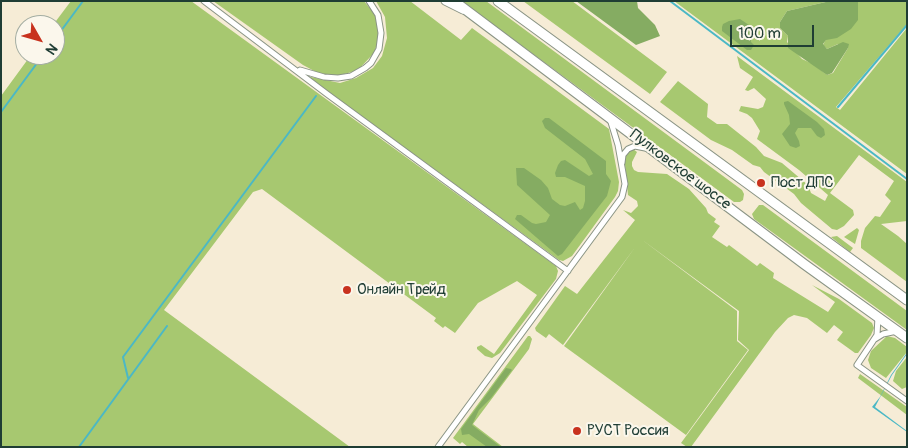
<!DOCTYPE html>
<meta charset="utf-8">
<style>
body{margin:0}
#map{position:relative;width:908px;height:448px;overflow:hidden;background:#f6ecd6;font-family:Pangolin,sans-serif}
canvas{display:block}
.frame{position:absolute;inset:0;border:2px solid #1f3d34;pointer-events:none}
.north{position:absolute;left:15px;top:15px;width:50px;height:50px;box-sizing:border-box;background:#fbf7ec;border:1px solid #a3ada2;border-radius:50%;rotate:128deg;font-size:14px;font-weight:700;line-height:20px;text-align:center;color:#1f3d34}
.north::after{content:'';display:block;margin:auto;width:18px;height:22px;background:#c8321e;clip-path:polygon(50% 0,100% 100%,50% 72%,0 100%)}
.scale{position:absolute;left:730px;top:25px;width:84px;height:22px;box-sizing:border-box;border:2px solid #1f3d34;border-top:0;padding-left:6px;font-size:15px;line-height:18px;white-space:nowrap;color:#1f3d34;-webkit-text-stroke:4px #fbf7ec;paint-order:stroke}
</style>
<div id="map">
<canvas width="908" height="448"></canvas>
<div class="frame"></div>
<div class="north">N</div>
<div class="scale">100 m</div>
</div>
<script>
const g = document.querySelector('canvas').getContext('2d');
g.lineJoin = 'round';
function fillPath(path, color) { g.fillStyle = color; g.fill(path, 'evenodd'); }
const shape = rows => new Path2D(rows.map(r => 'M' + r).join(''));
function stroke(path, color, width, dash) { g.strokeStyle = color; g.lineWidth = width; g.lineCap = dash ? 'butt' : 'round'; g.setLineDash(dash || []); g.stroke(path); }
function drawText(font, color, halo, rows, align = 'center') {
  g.font = font + ' Pangolin,sans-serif'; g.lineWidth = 4; g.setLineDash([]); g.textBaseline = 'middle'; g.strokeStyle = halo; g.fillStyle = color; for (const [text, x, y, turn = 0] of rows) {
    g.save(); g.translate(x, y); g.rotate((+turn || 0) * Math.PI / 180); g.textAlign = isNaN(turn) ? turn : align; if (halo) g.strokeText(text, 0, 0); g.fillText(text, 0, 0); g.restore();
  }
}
fillPath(shape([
 [71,1,191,1,556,266,558,271,556,279,500,353,492,358,485,356,477,349,477,347,481,345,494,354,537,295,517,281,478,303,455,333,445,326,443,328,434,321,436,318,262,189,253,192,164,310,350,447,1,447,1,96,31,55,55,55,55,25,53,25],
 [213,1,364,1,376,16,378,29,378,41,374,53,358,70,338,76,318,73,303,65],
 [376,1,410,1,461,40,472,28,609,129,619,182,618,191,615,197,572,256,563,261,559,260,309,78,311,77,340,83,356,78,373,68,382,56,387,38,385,17],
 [461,1,486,1,742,190,744,194,743,200,740,202,734,202],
 [523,1,572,1,667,72,650,94],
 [674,1,830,1,787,11,780,22,780,28,788,36,787,42,802,59,813,64,827,75,833,73,848,48,838,44,827,49,823,45,826,39,831,39,858,7,857,1,907,1,907,24,836,107,840,110,907,28,907,174],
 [737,56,907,182,907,221,881,224,898,236,907,244,907,282,861,248,861,241,865,228,875,216,880,217,891,201,885,195,894,181,859,155,830,193,853,210,854,215,844,226,837,230,832,229,801,203,794,194,764,172,760,167,753,165,732,150,711,140,660,102,678,81,708,104,707,117,717,124,727,124,756,147,764,156,782,163,808,185,811,193,825,201,828,195,799,170,757,139,760,131,752,118,747,114,739,111,741,106,758,109,763,107,766,99,754,88,748,91,745,90,753,77,740,68],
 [633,149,637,152,632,162,632,166,634,170,638,172,667,174,689,189,706,208,708,213,716,219,714,222,720,226,712,237,727,247,729,245,757,266,760,263,774,273,773,278,828,312,835,302,812,285,839,299,872,323,874,328,871,335,858,353,855,353,837,340,843,332,834,325,827,333,807,318,794,315,788,318,775,332,691,447,687,447,681,443,749,350,738,340,739,311,641,239,737,311,737,341,748,350,686,435,564,346,636,246,563,345,549,334,546,338,536,331,535,328,565,286,577,294,635,220,623,210,631,213,638,206,637,201,628,195,625,165,625,156,627,152],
 [759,205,763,205,907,311,907,330,754,219,752,214],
 [857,228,859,230,855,244,844,237],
 [837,236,853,248,850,252,831,237],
 [528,336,530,336,532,339,529,349,473,424,503,447,468,447,462,442,460,444,453,438],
 [887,336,895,338,907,347,907,352,886,378,871,368,868,360,871,351],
 [907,357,907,387,902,389,893,381,896,371],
 [860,374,907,407,907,415,858,378]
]), '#a7c870');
fillPath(shape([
 [576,1,637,1,638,8,655,25,660,36,636,45],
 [830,1,858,1,858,20,851,29,837,38,826,40,823,44,827,49,843,42,849,44,848,48,832,73,827,75,788,48,788,36,780,28,780,22,787,11],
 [740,19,749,25,751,42,754,45,751,50,747,50,722,31,722,27,723,24,729,21],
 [788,101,817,122,824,129,825,135,821,138,817,136,811,128,798,128,795,133,799,141,800,146,796,148,790,146,782,134,790,124,789,115,784,104,784,102],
 [545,118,549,118,606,161,606,174,611,181,607,196,562,254,558,256,515,219,517,215,521,215,532,223,536,224,546,222,550,215,517,185,516,168,524,168,541,180,548,188,552,199,560,205,565,206,575,202,580,210,583,208,585,201,585,186,565,177,556,177,555,173,558,165,561,161,565,160,589,176,593,174,585,159,545,128,542,121],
 [506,368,511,369,512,370,491,398,479,410,472,425,501,447,487,447,469,434,462,435,461,429]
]), '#85ac62');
fillPath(shape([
 [907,349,907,354,892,375,875,407,907,431,907,432,872,407,880,397,891,375,906,354]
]), '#4bb8c5');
stroke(shape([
 [670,1,907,179],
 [55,39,83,1],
 [838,107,907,25],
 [1,112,43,55],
 [128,378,123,357,316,96],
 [79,447,167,326]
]), '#4bb8c5', 2);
const minor = shape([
 [204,1,327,94,568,271],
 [300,70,324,77,338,78,351,76,365,68,371,63,379,49,381,33,378,15,369,1],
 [622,163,623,155,628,149,635,146,645,148],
 [878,317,877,335,857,365,907,401],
 [875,339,883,334,897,331],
 [438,447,622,197,625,184,618,145,610,119]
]);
const secondary = shape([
 [445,1,463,10]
]);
const trunk = shape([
 [454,1,804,264,907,338],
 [498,1,907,300]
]);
stroke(minor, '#8a9485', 7);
stroke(secondary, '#8a9485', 9);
stroke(trunk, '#8a9485', 11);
stroke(minor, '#fff', 5);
stroke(secondary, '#fff', 7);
stroke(trunk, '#fff', 9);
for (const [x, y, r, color] of [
 [761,183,5,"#c8321e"],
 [347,290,5,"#c8321e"],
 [577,431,5,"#c8321e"]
]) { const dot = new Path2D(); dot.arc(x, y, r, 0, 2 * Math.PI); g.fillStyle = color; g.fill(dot); stroke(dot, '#fbf7ec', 2); }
drawText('15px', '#1f3d34', '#fbf7ec', [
 ["Пулковское шоссе",680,170,37]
]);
drawText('15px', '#1f3d34', '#fbf7ec', [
 ["Пост ДПС",771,183],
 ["Онлайн Трейд",357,290],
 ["РУСТ Россия",587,431]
], 'left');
</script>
